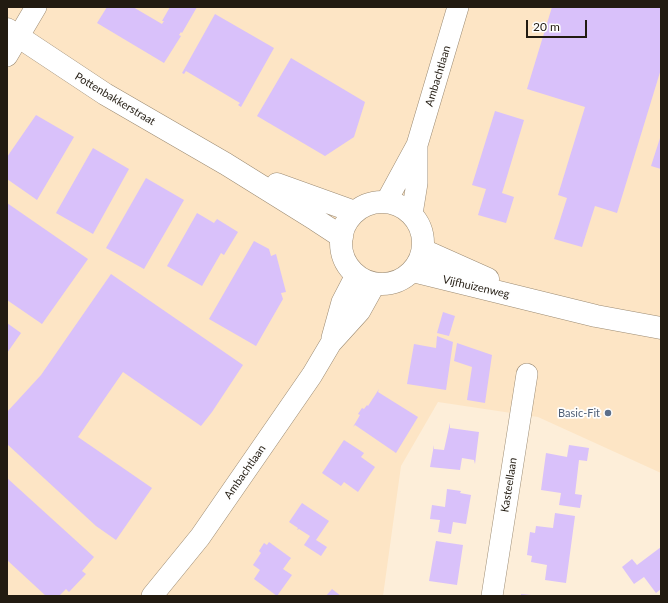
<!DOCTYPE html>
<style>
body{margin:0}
#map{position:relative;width:668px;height:603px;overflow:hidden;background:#fdeed9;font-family:Lato,sans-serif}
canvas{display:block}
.frame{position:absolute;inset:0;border:8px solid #221b11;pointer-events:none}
.scale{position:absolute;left:526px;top:20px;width:61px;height:18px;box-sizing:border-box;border:2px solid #221b11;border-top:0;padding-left:5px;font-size:12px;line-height:14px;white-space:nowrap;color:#221b11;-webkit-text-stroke:3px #fefefe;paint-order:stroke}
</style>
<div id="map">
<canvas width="668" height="603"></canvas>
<div class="frame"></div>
<div class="scale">20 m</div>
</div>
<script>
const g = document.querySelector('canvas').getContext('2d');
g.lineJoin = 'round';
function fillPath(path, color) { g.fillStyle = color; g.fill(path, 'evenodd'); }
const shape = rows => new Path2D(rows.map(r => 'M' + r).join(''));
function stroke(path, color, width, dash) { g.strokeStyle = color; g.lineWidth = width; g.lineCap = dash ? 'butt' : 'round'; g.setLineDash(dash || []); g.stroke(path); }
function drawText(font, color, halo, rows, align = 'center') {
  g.font = font + ' Lato,sans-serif'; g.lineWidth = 3.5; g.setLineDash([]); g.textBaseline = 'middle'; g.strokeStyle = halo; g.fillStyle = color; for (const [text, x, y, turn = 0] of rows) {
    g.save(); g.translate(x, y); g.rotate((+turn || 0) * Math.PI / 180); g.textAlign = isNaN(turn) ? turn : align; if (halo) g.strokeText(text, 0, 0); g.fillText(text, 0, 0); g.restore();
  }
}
fillPath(shape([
 [7,7,661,7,661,473,538,417,438,402,401,466,383,596,7,596]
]), '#fde5c5');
fillPath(shape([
 [107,7,133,7,162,24,164,21,162,21,170,7,197,7,182,33,181,32,179,35,181,36,164,63,97,23],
 [552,7,661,7,661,69,617,213,595,206,582,247,554,239,567,198,558,195,585,107,527,89],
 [215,14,274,48,241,107,238,105,240,103,186,71,184,74,182,73],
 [291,58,365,102,354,137,325,156,257,116],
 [495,111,524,120,502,193,514,197,506,223,478,215,486,189,472,185],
 [36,115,74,137,37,200,7,179,7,157],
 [661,135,661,169,651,166],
 [93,148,129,169,93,234,56,213],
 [146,178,184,200,144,269,106,248],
 [7,203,88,259,42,324,7,300],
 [197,213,214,223,217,219,238,232,224,255,221,253,202,286,167,266],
 [254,241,269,249,271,256,276,254,286,292,281,293,283,299,256,346,209,319],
 [111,274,243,365,212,412,201,426,123,372,78,437,152,488,116,540,96,526,7,444,7,412,41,375],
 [443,312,455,316,449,336,437,333],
 [7,323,21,333,7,353],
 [437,336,453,342,446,390,407,384,414,344,436,348],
 [457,343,492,355,485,403,467,400,472,367,454,361],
 [379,389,378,392,418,417,396,453,355,425,353,427,360,415,358,414,362,408,364,409,367,405,368,406],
 [450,423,450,428,479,432,475,464,474,460,462,458,460,470,430,467,434,445,434,449,444,450],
 [344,440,364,453,361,457,375,467,358,492,344,482,341,486,322,473],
 [569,445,589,448,587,461,579,460,575,494,582,495,580,508,559,505,561,493,541,490,546,453,567,457],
 [7,478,94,557,82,571,86,574,69,592,66,589,59,596,46,596,7,560],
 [447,489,461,491,460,493,471,495,466,524,453,522,451,534,438,532,440,520,430,519,432,505,445,507],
 [302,503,329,521,316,540,327,547,321,556,304,545,310,536,299,529,297,530,298,528,289,522],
 [555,513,575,516,566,583,545,580,547,565,531,562,532,556,527,555,530,532,535,533,536,526,553,528],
 [436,541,463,545,457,585,429,581],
 [269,542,291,558,283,569,292,575,277,596,254,579,260,570,253,565,261,553,259,551,264,543,267,545],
 [661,547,661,589,656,593,644,577,634,584,622,567,632,559,637,565],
 [332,589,341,596,326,596],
 [521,594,531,595,531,596,521,596]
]), '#d9c1fa');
const minor = shape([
 [7,56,36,7],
 [386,202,417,145,458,7],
 [412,214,417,183,417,147],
 [332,338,342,302,356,275],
 [152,596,200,537,312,375,331,343,360,311,375,284],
 [492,596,527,374]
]);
const tertiary = shape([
 [7,29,105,94,226,164,316,220,342,237],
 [277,184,355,212],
 '341 243a41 41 0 1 1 82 0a41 41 0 1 1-82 0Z',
 [423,250,488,279],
 [413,271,596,316,661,328]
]);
stroke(minor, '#9c8b73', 22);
stroke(tertiary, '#9c8b73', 23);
stroke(minor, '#fff', 21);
stroke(tertiary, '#fff', 22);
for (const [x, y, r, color] of [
 [608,413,4,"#5c6f8a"]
]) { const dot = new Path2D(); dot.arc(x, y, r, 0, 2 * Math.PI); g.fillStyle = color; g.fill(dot); stroke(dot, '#fefefe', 1.5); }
drawText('11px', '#221b11', '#fefefe', [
 ["Ambachtlaan",438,76,-73],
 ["Pottenbakkerstraat",115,99,31],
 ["Vijfhuizenweg",476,287,13],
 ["Ambachtlaan",245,472,-55],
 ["Kasteellaan",509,485,-81]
]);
drawText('11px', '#4e5e75', '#fefefe', [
 ["Basic-Fit",600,413]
], 'right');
</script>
